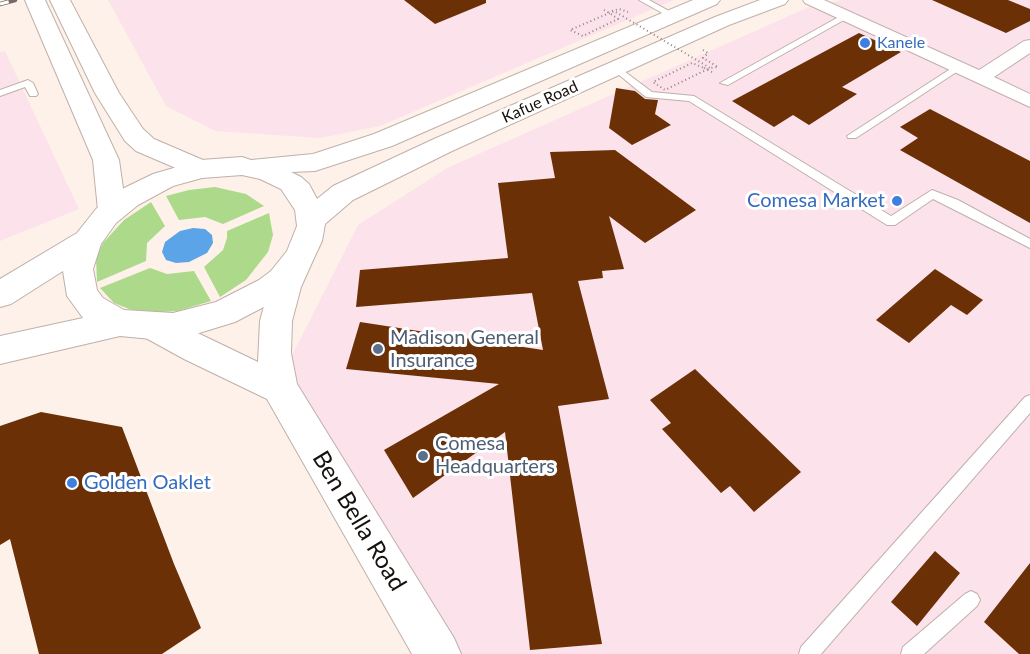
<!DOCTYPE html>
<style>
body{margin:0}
canvas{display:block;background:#fef1ea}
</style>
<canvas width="1030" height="654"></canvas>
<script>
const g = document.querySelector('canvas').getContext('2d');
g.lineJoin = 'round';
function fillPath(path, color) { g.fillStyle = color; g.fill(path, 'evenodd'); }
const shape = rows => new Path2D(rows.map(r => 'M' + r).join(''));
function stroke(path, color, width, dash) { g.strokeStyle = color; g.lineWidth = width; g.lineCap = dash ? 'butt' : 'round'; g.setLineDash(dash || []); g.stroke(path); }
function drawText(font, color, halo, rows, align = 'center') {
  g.font = font + ' Lato,sans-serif'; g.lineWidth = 6; g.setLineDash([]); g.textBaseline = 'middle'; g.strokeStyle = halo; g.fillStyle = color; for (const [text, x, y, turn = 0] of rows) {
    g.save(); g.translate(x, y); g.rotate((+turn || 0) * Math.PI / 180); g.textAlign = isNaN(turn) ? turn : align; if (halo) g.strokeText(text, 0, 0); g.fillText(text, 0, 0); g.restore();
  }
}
fillPath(shape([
 [108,0,674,0,380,126,320,138,215,131,166,106],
 [842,0,1030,0,1030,654,444,654,278,383,358,225,447,168,809,7],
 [5,51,79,209,0,241,0,52]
]), '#fce2ea');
fillPath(shape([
 [215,187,246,194,264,206,223,224,205,217,179,220,166,196,189,190],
 [151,202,165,226,147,243,146,261,97,282,96,258,103,243,124,220],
 [269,213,273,235,268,252,246,280,220,297,204,267,223,250,227,238,227,231],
 [150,268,167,274,194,271,211,301,178,311,144,313,129,309,114,303,100,288]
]), '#acd98a');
fillPath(shape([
 [193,228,205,229,212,235,213,243,207,253,189,262,176,263,166,260,162,252,165,242,180,231]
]), '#5ba4e7');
fillPath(shape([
 [404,0,486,0,486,3,435,24],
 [932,0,1008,0,1030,9,1030,21,1006,33],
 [859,33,901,52,842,87,857,94,809,125,793,115,774,127,732,101],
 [616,88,635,91,645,99,658,100,655,114,671,125,632,145,609,128],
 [930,109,1030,161,1030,223,900,150,918,138,900,127],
 [615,150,696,210,645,243,609,216,624,269,602,271,603,278,578,281,609,399,558,406,602,644,530,650,505,432,413,498,384,450,499,384,346,369,360,322,543,350,532,293,356,307,360,270,508,258,498,183,555,178,550,152],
 [935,269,983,300,967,315,951,305,909,343,876,320],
 [695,369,801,472,754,512,730,486,721,493,662,429,671,423,650,400],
 [41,412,122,427,174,564,201,628,162,654,39,654,10,539,0,545,0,426],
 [935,551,960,573,917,626,891,602],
 [1030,563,1030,654,1019,654,984,622]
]), '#6c3007');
const service = shape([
 [639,0,649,0,678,16,671,18,639,0],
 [844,14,851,16,728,85,720,83,844,14],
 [958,64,963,67,961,69,856,138,848,138,847,136,958,64],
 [616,65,652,92,694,96,891,216,932,190,958,200,1030,239,1030,248,933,199,895,225,887,225,689,101,646,97,613,70,611,68,616,65],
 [28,80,33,83,38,94,36,96,30,96,25,87,0,96,0,90,28,80],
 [1030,395,1030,413,821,654,799,654,801,647,1025,397,1030,395],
 [971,591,977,594,980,600,977,606,924,654,901,654,903,647,965,594,971,591]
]);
const minor = shape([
 [803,0,824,0,979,70,1024,41,1030,40,1030,53,994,77,1030,94,1030,107,805,3,803,0]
]);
const secondary = shape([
 [25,0,45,0,119,160,126,210,122,217,112,220,102,217,98,210,93,160,25,0],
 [50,0,70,0,119,93,143,129,154,139,210,163,214,169,210,175,201,178,192,175,136,151,125,141,95,93,50,0],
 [299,247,310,250,314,258,301,287,292,321,291,353,297,384,454,638,461,654,412,654,267,399,184,359,144,337,140,327,144,317,156,313,258,362,260,321,269,287,288,250,299,247]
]);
const primary = shape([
 [693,0,720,0,717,4,392,146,315,171,291,172,301,177,309,184,317,199,333,186,434,139,715,17,760,0,788,0,785,4,729,25,452,151,353,200,325,224,322,241,314,258,293,287,281,298,235,322,173,341,120,336,0,364,0,336,83,318,67,296,63,271,11,304,0,307,0,279,77,233,96,209,118,191,153,174,201,160,242,157,251,160,313,154,374,134,693,0],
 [242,175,260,179,281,189,295,210,297,226,287,251,271,271,259,280,216,302,173,313,124,310,103,298,97,290,93,269,101,244,116,223,138,205,173,186,202,178,242,175]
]);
stroke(service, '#bfb0a8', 2);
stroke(minor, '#bfb0a8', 2);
stroke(secondary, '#bfb0a8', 2);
stroke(primary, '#bfb0a8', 2);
stroke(shape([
 [604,10,611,14],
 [612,11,619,9,628,12],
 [703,50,708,53,703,58,718,67,710,68],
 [704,68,712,72]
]), '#908681', 2, [1, 3]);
fillPath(service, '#fff');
fillPath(minor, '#fff');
fillPath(secondary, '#fff');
fillPath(primary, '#fff');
const rail = shape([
 [0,4,15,0]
]);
stroke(rail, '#746b66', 4.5);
stroke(rail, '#fff', 3, [9]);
stroke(shape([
 [611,14,618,19,583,36,570,30,614,11,710,68,665,90,653,82,692,63,704,68]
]), '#908681', 2, [1, 3]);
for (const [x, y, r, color] of [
 [865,43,6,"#3f7fe0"],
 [897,201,6,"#3f7fe0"],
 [378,349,6,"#5c6f8a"],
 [423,456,6,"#5c6f8a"],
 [72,483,6,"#3f7fe0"]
]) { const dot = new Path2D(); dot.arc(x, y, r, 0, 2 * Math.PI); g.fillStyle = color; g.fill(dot); stroke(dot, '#fff', 2); }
drawText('16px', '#366cbe', '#fff', [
 ["Kanele",877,43]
], 'left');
drawText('16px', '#17110e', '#fff', [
 ["Kafue Road",540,102,-24]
]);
drawText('20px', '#366cbe', '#fff', [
 ["Comesa Market",885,201],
 ["Golden Oaklet",84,483,"left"]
], 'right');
drawText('20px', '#4e5e75', '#fff', [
 ["Madison General",390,338],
 ["Insurance",390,361],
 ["Comesa",435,444],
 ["Headquarters",435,467]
], 'left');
drawText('24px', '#17110e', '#fff', [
 ["Ben Bella Road",359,521,59]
]);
</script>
